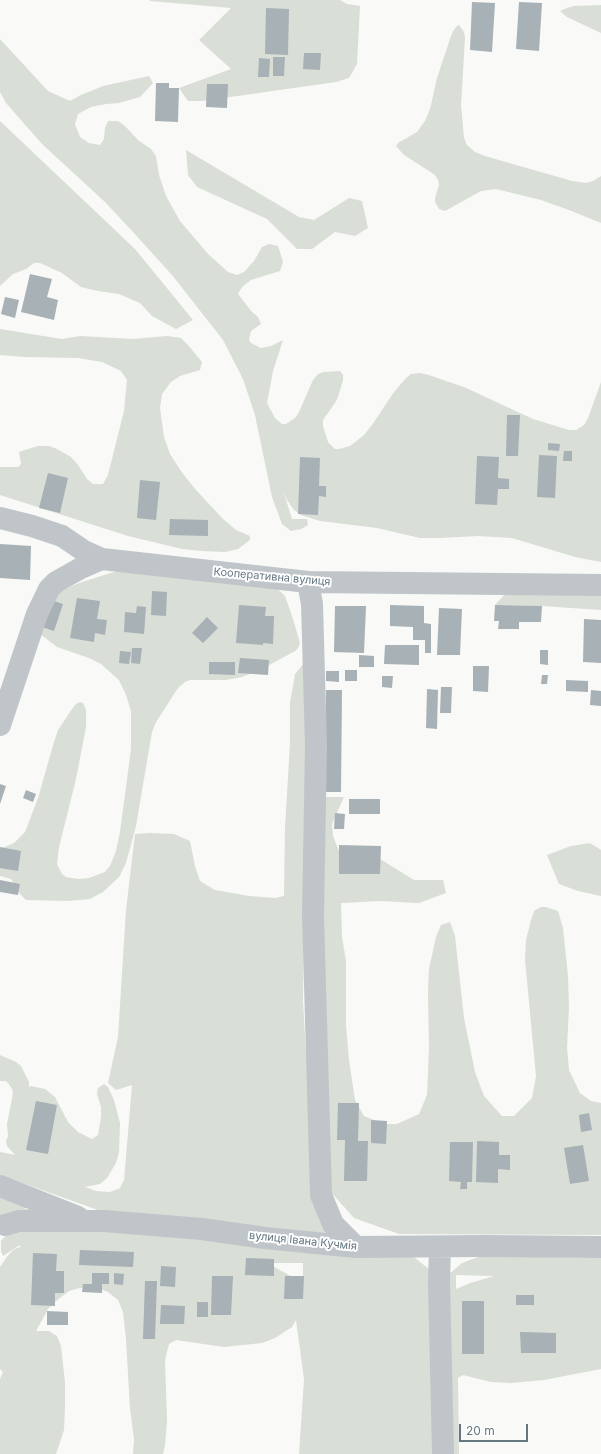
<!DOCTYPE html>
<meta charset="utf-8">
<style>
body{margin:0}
#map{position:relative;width:601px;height:1454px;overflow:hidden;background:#f9f9f7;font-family:Inter,sans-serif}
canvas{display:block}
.scale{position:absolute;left:459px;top:1424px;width:69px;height:18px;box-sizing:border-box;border:2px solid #647781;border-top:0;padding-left:5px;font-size:12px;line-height:14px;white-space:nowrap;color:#647781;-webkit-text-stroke:3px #fff;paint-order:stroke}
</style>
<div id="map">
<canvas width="601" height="1454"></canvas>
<div class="scale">20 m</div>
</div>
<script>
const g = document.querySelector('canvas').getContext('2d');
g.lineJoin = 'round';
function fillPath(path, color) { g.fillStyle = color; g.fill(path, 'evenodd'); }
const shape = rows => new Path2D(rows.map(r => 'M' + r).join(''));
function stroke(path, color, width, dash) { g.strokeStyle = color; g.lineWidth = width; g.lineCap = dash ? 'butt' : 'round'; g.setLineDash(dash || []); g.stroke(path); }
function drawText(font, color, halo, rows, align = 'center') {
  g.font = font + ' Inter,sans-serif'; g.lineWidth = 4; g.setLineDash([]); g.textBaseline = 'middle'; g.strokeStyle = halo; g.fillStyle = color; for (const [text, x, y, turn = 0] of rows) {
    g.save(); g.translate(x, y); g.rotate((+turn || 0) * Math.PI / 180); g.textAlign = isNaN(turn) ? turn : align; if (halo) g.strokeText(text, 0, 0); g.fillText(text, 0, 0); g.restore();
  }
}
fillPath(shape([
 [150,0,340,0,347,4,360,6,357,64,349,78,336,82,202,101,188,101,179,88,231,69,199,40,231,8,150,1],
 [601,5,601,33,567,17,560,11,567,8,574,6],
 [459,25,464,32,465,37,461,105,464,138,467,145,475,152,485,156,572,181,586,183,593,181,601,176,601,223,569,210,541,200,496,189,481,191,445,211,439,209,435,202,435,198,439,185,438,180,435,175,429,171,404,155,396,146,398,143,417,132,425,121,430,109,437,78,450,39,453,31,457,26],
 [0,39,48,91,70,101,81,95,103,86,149,76,153,83,140,97,119,103,106,104,91,107,78,114,75,124,80,137,89,143,100,145,104,139,105,128,108,121,118,121,125,126,138,140,151,149,156,156,159,175,166,196,180,221,208,254,228,272,237,275,244,272,254,261,262,247,269,244,278,246,283,262,280,271,251,280,242,287,238,294,252,312,258,317,261,324,251,331,249,340,251,343,261,348,271,346,283,340,273,371,267,403,275,418,282,424,286,424,295,418,299,412,313,380,318,374,324,372,340,371,343,375,343,380,338,397,335,403,323,420,323,426,328,442,335,449,339,449,350,446,364,435,372,425,394,392,406,378,411,374,420,373,429,375,446,381,464,387,533,419,569,430,576,430,584,425,588,418,601,382,601,562,575,557,512,538,478,536,440,538,420,538,377,528,320,521,301,515,294,510,287,500,283,490,292,519,307,519,308,525,301,529,291,531,282,524,272,497,255,415,243,379,223,340,172,275,133,232,105,202,42,144,6,103,0,92],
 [0,121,135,249,193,320,176,329,152,316,140,303,119,294,98,291,81,287,62,273,40,263,34,263,26,269,13,274,0,286],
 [186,150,299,217,314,220,349,198,362,201,368,228,355,236,335,232,312,249,297,249,267,219,197,187,188,175],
 [0,329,62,339,80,336,133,339,167,336,181,338,188,345,202,362,200,370,180,376,171,382,162,394,160,408,164,437,170,454,183,474,196,490,223,519,236,530,250,536,250,540,238,549,225,552,201,551,182,549,128,536,0,495,0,467,18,467,21,464,19,452,38,446,49,446,57,449,71,457,78,465,87,479,93,484,103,484,108,475,124,411,127,380,121,371,102,362,78,358,25,357,0,355],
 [117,571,270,586,280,591,285,596,293,619,300,643,298,648,295,651,260,670,242,677,226,680,190,680,185,682,178,688,156,722,152,732,136,826,126,863,119,877,103,892,90,899,68,901,26,900,20,894,13,882,11,879,0,876,0,849,14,843,25,832,38,798,54,742,58,730,72,709,76,704,80,702,83,703,86,710,86,727,76,779,59,847,57,864,62,874,66,877,78,879,89,878,105,872,110,866,116,851,120,832,131,749,131,711,126,695,119,680,101,664,89,658,57,647,40,634,59,592,79,583],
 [505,594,601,594,601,610,542,606,495,605],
 [305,662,309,750,304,913,303,1002,312,1155,329,1234,109,1214,0,1175,0,1152,15,1155,7,1146,6,1141,8,1136,7,1124,12,1099,13,1091,9,1084,6,1081,0,1081,0,1055,16,1062,21,1066,29,1082,29,1087,31,1086,45,1089,55,1097,68,1122,78,1132,92,1139,98,1135,101,1117,101,1107,97,1094,98,1088,104,1084,108,1087,114,1100,120,1123,119,1152,116,1163,107,1178,100,1184,85,1187,96,1191,110,1192,120,1188,124,1180,132,1085,116,1090,108,1083,118,1037,126,910,135,834,150,833,174,834,190,841,195,866,200,881,215,890,249,896,275,898,284,896,285,828,290,743,290,703,295,674],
 [324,797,344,797,332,824,333,836,339,851,339,874,380,874,380,859,414,880,443,880,446,893,419,903,380,901,341,903,342,937,346,961,346,1025,349,1060,355,1100,364,1116,384,1124,397,1124,419,1114,427,1095,429,1049,428,991,429,969,436,937,441,925,450,922,455,936,464,1018,475,1072,484,1096,502,1116,514,1116,532,1098,536,1076,525,960,526,940,531,920,534,911,541,907,546,907,558,911,563,928,568,976,569,1007,567,1048,569,1070,580,1093,591,1101,601,1103,601,1235,399,1234,354,1218,329,1190,322,896],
 [590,843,601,850,601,896,578,891,559,884,547,855,571,846],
 [0,1191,35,1204,24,1209,34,1209,0,1220],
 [74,1227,403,1254,415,1258,429,1269,437,1454,299,1454,304,1379,296,1320,292,1327,275,1338,262,1343,224,1347,176,1340,169,1344,165,1360,167,1421,165,1445,163,1454,133,1454,134,1440,130,1408,126,1339,123,1312,118,1300,108,1292,98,1288,80,1288,69,1291,56,1301,48,1309,36,1331,49,1331,57,1336,61,1346,65,1383,65,1406,64,1430,56,1454,0,1454,0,1379,3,1372,0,1369,0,1267,6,1258,13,1250,22,1246,18,1246,3,1256,1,1251,1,1241,7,1234,25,1229],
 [260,1259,274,1259,274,1263,303,1263,303,1299,299,1299,296,1279],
 [481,1256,601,1258,601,1369,544,1380,511,1383,491,1382,463,1375,458,1378,459,1454,440,1454,448,1275,462,1263],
 [456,1275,494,1276,470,1283,456,1289]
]), '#d9ded6');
fillPath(shape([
 [472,2,495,3,492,52,470,50],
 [519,2,542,3,539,51,516,49],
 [266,8,289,9,288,55,265,54],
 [304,53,321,53,320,70,303,69],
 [273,57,285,57,284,76,273,76],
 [259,58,270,59,269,77,258,77],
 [156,83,169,83,169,88,179,88,178,122,155,121],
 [207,84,228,84,227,108,206,107],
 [30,274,52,279,47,297,58,300,54,320,21,312],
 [5,297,19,300,15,318,1,314],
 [507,415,520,415,518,456,506,456],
 [548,443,560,444,559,451,548,450],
 [564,451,572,451,572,461,563,461],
 [539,455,557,456,555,498,537,497],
 [477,456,499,457,498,478,509,479,509,489,498,489,497,505,475,504],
 [300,457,320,458,319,486,326,486,326,497,319,496,318,515,298,514],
 [48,473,68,478,60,513,39,508],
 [140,480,160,482,156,520,137,518],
 [170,519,208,520,208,536,169,535],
 [0,544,31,546,30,580,0,578],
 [152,591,167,592,166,616,151,615],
 [77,598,100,601,97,619,107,620,105,635,95,633,94,642,70,638],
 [51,600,63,604,54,631,42,627],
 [239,605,266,607,265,616,274,616,273,644,263,643,263,645,236,643],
 [390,605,424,606,424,623,431,624,431,653,425,653,425,640,413,640,413,627,390,626],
 [495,605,542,606,541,622,519,622,519,629,498,629,499,621,494,621],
 [137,606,146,607,144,634,124,632,125,612,136,613],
 [335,606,366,606,364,653,334,652],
 [439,608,462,609,460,655,437,655],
 [207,617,218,628,203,643,192,633],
 [584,619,601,620,601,663,583,662],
 [385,645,419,645,419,665,384,664],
 [132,648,142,648,140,664,131,663],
 [540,650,548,650,548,665,540,664],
 [120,651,131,652,129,664,119,663],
 [359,655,374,656,374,667,359,667],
 [240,658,269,660,268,675,238,673],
 [209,662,235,662,235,675,209,674],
 [473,666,489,666,488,692,473,691],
 [345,670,357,670,357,681,345,681],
 [326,671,339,671,339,682,326,681],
 [542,675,548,675,547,684,541,684],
 [382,676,393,676,392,688,382,687],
 [566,680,588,681,588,692,566,691],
 [441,687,452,687,451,713,440,713],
 [427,689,438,690,437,729,426,728],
 [326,690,342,690,341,792,326,792],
 [591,690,601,691,601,706,590,705],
 [0,784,6,786,0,804],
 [26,790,36,794,33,802,23,798],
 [349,799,380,799,380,814,349,814],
 [335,813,345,814,344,829,334,829],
 [339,845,381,846,380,874,339,874],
 [0,847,21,851,18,871,0,868],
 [0,880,20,884,18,895,0,892],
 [36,1101,57,1105,48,1154,26,1150],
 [338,1103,359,1103,358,1141,368,1141,367,1181,344,1181,345,1140,337,1140],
 [589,1113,592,1130,581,1132,579,1115],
 [371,1120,387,1121,386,1144,371,1143],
 [477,1141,499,1142,499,1155,510,1155,510,1170,498,1169,498,1183,476,1182],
 [450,1142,473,1142,472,1182,467,1182,467,1189,460,1189,461,1182,449,1181],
 [583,1145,589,1181,570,1184,564,1148],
 [80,1250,134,1252,133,1267,79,1265],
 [33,1253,57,1254,56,1271,64,1271,64,1293,55,1293,55,1306,31,1305],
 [246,1258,274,1259,274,1276,245,1275],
 [161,1266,176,1267,175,1287,160,1286],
 [92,1273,109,1273,109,1284,102,1284,102,1293,82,1292,83,1284,92,1284],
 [114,1273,124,1274,123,1285,114,1284],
 [212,1276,233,1276,231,1315,211,1315],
 [285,1276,304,1276,303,1299,284,1299],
 [145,1281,157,1281,155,1339,143,1339],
 [516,1295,534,1295,534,1305,516,1305],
 [462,1301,484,1301,484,1354,462,1354],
 [197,1302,208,1302,208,1317,197,1317],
 [161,1305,185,1306,184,1324,160,1324],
 [47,1311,68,1312,68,1325,47,1325],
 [520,1332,556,1333,556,1353,521,1353]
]), '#a7b1b6');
stroke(shape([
 [0,518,32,526,62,536,84,551,102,559,308,582,601,585],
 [308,582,312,604,316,746,313,915,321,1195,333,1224,356,1247],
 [0,725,37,614,49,589,56,582,81,568,102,559],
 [0,1186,78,1217],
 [5,1225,19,1221,104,1221,202,1229,265,1238,356,1247,485,1246,601,1247],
 [440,1247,439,1282,443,1454]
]), '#c0c5c9', 22);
drawText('11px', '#647781', '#fff', [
 ["Кооперативна вулиця",272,577,5],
 ["вулиця Івана Кучмія",303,1241,6]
]);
</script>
